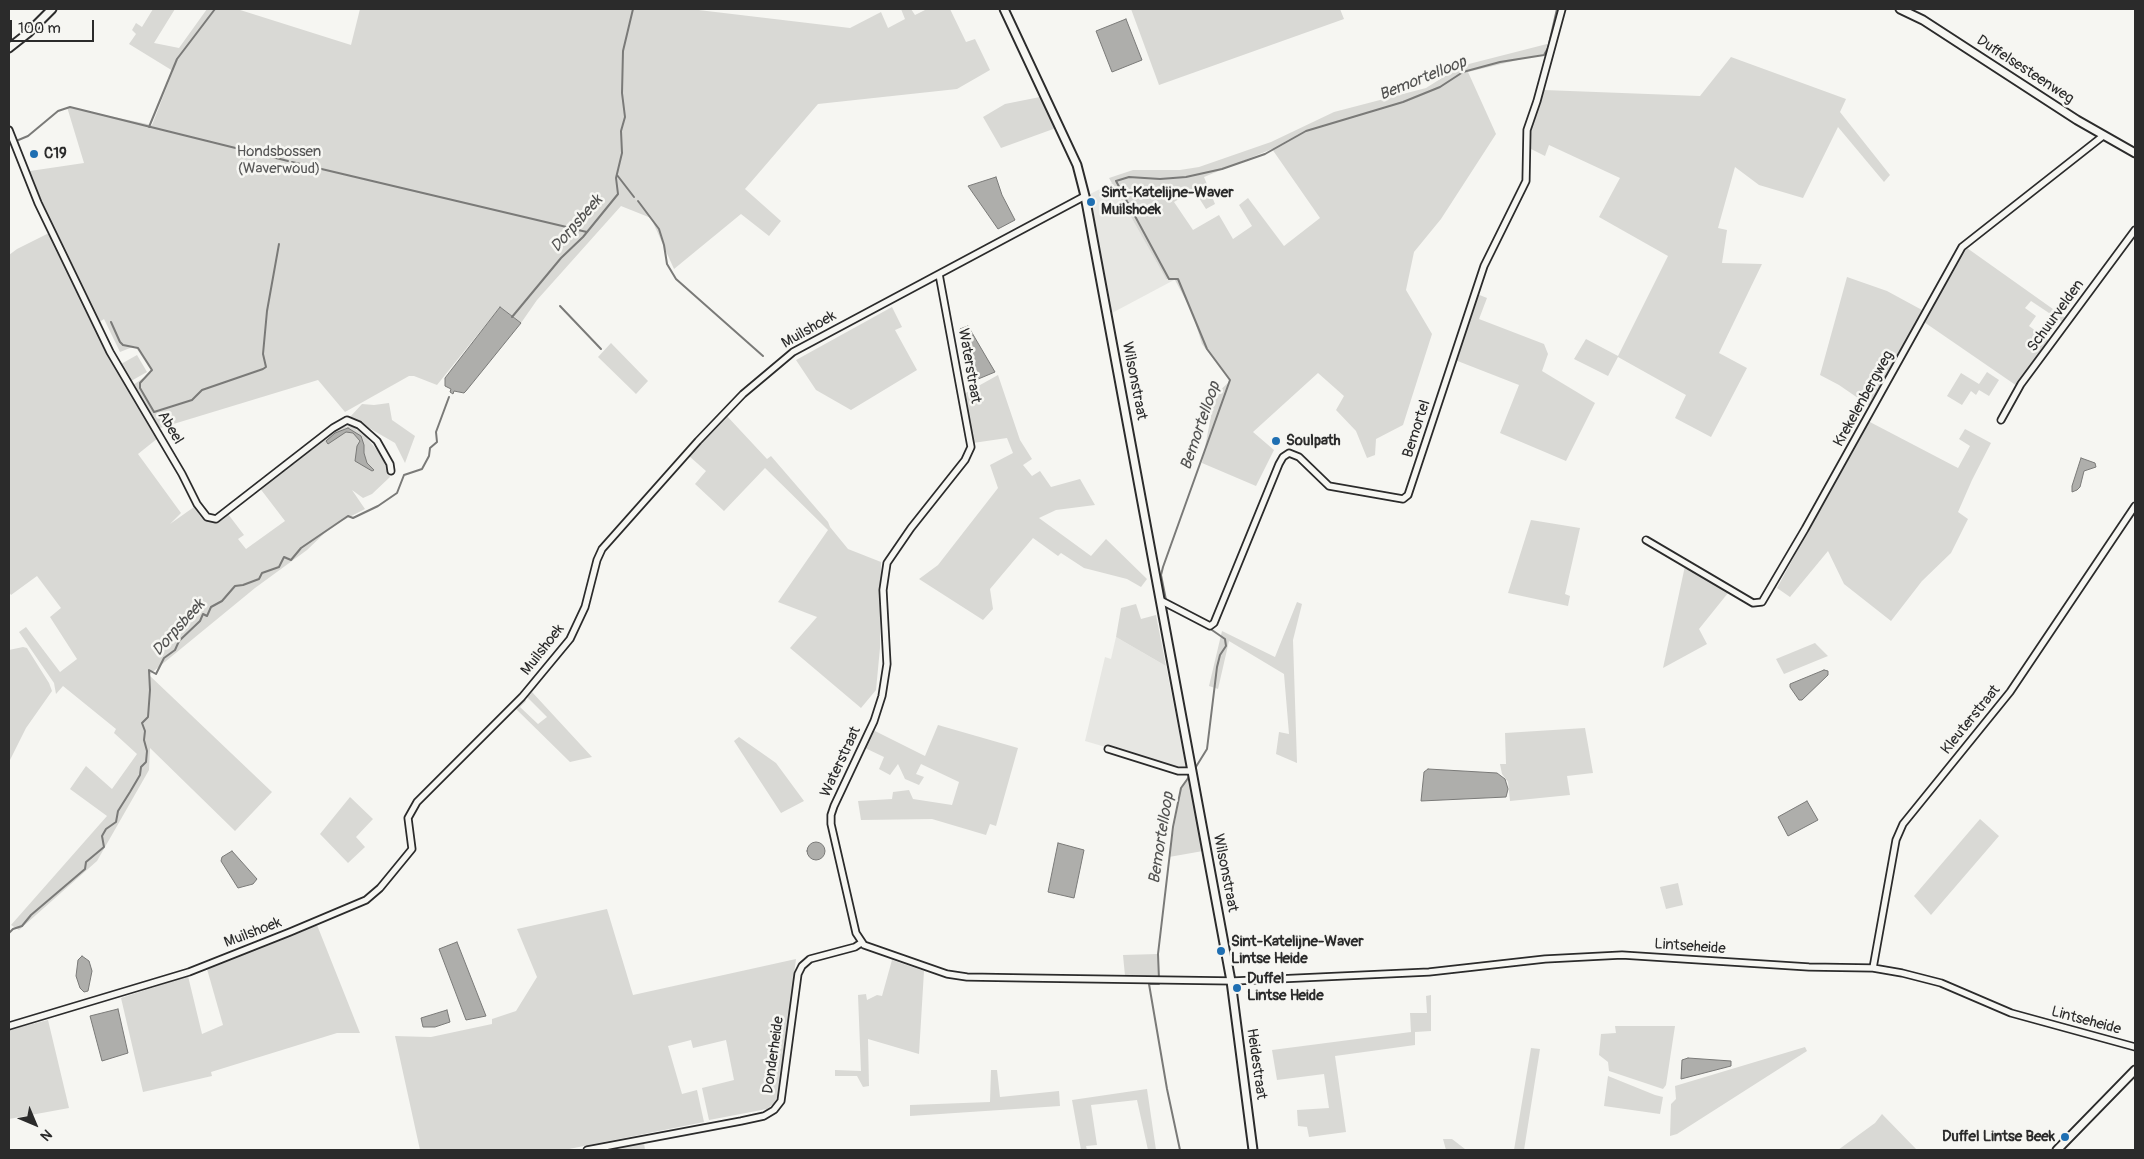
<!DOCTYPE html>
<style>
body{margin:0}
#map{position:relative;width:2144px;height:1159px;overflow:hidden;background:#f6f6f2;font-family:Pangolin,sans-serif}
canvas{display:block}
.frame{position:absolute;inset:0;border:10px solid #2b2b2b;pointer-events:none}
.north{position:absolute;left:10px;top:1099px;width:50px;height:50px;-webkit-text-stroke:4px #f6f6f2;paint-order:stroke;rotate:135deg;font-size:14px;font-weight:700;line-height:20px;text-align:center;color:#2b2b2b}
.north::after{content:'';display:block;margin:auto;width:18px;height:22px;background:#2b2b2b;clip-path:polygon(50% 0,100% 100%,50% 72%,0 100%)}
.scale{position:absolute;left:10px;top:20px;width:84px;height:22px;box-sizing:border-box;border:2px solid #2b2b2b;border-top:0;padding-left:6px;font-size:15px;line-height:18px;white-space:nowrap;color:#2b2b2b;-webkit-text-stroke:4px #f6f6f2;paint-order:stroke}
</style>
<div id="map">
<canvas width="2144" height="1159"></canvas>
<div class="frame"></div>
<div class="north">N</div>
<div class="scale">100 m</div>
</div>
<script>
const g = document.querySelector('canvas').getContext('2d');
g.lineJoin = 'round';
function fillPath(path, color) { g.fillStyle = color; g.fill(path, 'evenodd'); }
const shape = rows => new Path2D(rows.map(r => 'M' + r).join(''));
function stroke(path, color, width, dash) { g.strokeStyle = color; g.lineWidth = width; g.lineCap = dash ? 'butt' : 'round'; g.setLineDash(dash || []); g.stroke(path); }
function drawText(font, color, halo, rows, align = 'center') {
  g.font = font + ' Pangolin,sans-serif'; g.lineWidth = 5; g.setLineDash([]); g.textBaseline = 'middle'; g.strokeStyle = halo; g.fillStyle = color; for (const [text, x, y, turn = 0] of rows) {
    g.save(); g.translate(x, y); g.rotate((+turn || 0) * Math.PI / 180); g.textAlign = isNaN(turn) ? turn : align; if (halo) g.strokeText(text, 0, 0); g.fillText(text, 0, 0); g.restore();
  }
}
fillPath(shape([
 [1112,183,1166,279,1174,280,1112,313,1090,194],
 [1116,637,1166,666,1186,767,1170,766,1085,741,1105,657,1111,659]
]), '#e7e7e3');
fillPath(shape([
 [153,9,175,9,154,43,179,48,207,9,237,9,351,45,360,9,690,9,850,28,881,12,888,28,905,19,901,9,911,9,915,15,927,9,950,9,966,42,975,39,990,70,957,89,818,104,745,189,781,221,769,236,741,214,674,269,651,218,621,206,537,300,521,323,500,307,437,385,414,376,409,376,345,412,318,380,157,429,133,385,152,372,135,346,120,352,104,319,95,325,116,368,158,438,138,454,181,513,170,524,194,507,201,517,209,522,218,521,228,514,244,535,238,539,246,549,285,521,259,487,342,427,352,426,366,437,382,456,390,477,372,494,363,498,352,490,365,509,332,526,307,550,255,588,149,675,272,792,235,831,150,748,149,770,97,861,19,930,11,925,107,816,70,789,86,766,112,789,137,754,114,733,116,729,63,686,56,694,54,683,19,632,26,627,60,672,77,659,50,617,61,608,37,576,11,595,9,592,9,255,17,249,53,231,30,171,84,163,67,107,152,125,173,71,129,44,136,34,132,30,136,23,142,27],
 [1131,9,1340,9,1344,19,1159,85],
 [1547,44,1547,53,1468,72,1496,134,1441,219,1414,252,1406,290,1432,334,1403,425,1376,439,1375,455,1367,458,1356,431,1336,410,1344,396,1318,373,1253,432,1274,450,1256,486,1202,463,1215,395,1230,381,1202,344,1192,312,1175,280,1166,279,1109,178,1133,170,1180,170,1199,167,1271,142,1334,112,1426,88,1461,66],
 [1272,149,1320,218,1284,246,1248,198,1239,205,1252,226,1233,239,1219,215,1193,230,1174,202,1194,190,1206,209,1215,204,1204,177],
 [1731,57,1846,99,1840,112,1890,175,1884,182,1838,127,1803,198,1759,185,1735,167,1718,228,1727,230,1722,263,1762,264,1719,353,1747,368,1711,437,1675,418,1686,395,1618,357,1608,376,1574,359,1586,339,1618,356,1668,256,1599,217,1620,178,1549,145,1545,156,1529,148,1527,142,1544,90,1700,96],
 [1040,97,1056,128,1001,148,983,117,1005,104],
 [1967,248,2067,319,2064,323,2031,301,2025,308,2036,316,2029,326,2051,342,2017,386,1924,322],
 [1847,277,1887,291,1922,310,1871,407,1839,385,1820,375],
 [1477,294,1487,298,1479,319,1544,344,1548,354,1542,371,1595,403,1566,461,1500,433,1519,385,1455,360],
 [892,307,902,327,895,330,917,370,851,410,816,390,796,360],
 [611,343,648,381,636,394,598,357],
 [137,355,147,372,131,381,121,364],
 [1987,372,1999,380,1989,396,1979,390,1976,395,1971,391,1962,405,1947,396,1961,373,1979,384],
 [998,375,1020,440,1032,459,1023,465,1032,476,1040,471,1051,487,1080,479,1095,505,1056,510,1039,518,1091,556,1106,539,1147,579,1141,587,1127,579,1084,568,1061,553,1058,556,1033,538,990,589,993,609,983,620,919,579,938,565,998,488,990,465,1013,453,1007,438,973,443,964,394],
 [389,403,392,420,415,436,405,463,395,443,350,417,362,404,374,405],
 [726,415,767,459,771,456,828,522,830,527,848,549,881,562,880,648,876,690,861,708,790,648,817,617,778,602,828,530,765,468,724,511,695,484,706,471,689,456],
 [1868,421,1958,468,1970,446,1959,439,1965,429,1991,443,1972,480,1958,512,1968,519,1951,553,1922,581,1891,621,1844,584,1828,551,1790,597,1777,588],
 [1531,520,1580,528,1565,594,1570,596,1568,606,1508,593],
 [1685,566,1728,593,1699,629,1707,644,1663,668],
 [1297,602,1302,604,1293,640,1297,763,1276,754,1279,732,1289,734,1284,674,1229,641,1218,689,1209,686,1222,631,1275,657],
 [1136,604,1141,619,1156,615,1166,666,1116,637,1121,608],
 [1815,643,1828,656,1784,674,1776,659],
 [23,647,27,648,49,683,52,691,26,728,9,762,9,650],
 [532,692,592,757,570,762,515,708,524,699,526,701,520,707,538,724,547,717,527,697],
 [938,725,1018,748,996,826,990,824,986,835,932,819,861,820,858,801,892,799,893,792,909,790,913,799,952,805,959,782,921,764,916,774,924,777,919,785,905,779,898,764,890,775,879,769,884,757,865,748,873,730,925,756],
 [1585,728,1593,773,1567,776,1570,795,1510,801,1508,782,1502,774,1500,764,1506,764,1505,733],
 [739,737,776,763,804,801,781,813,734,741],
 [1190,775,1203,851,1169,857,1181,788],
 [350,797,373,819,356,837,365,847,348,863,320,834],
 [1980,819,1999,836,1931,915,1914,896],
 [1678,883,1683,905,1666,909,1660,887],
 [607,909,633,995,796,959,778,1096,773,1104,767,1109,709,1120,702,1088,734,1080,726,1040,693,1048,691,1040,668,1046,682,1094,697,1090,704,1122,564,1150,420,1150,395,1036,431,1037,492,1024,492,1019,516,1011,537,977,517,929],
 [317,925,360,1033,337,1033,211,1072,212,1076,143,1092,121,998,188,976,202,1034,223,1025,207,969],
 [1158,954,1159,979,1125,976,1123,955],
 [892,960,924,971,919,1054,868,1039,869,1086,863,1087,857,1076,835,1076,835,1070,861,1071,858,995,866,994,867,1000,877,995,882,996],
 [1431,995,1431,1031,1415,1032,1415,1045,1335,1056,1346,1132,1309,1137,1307,1127,1298,1126,1297,1110,1329,1108,1324,1074,1277,1080,1272,1050,1411,1032,1410,1013,1427,1013,1426,996],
 [48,1020,69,1108,9,1119,9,1030],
 [1615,1026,1675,1026,1666,1085,1663,1089,1609,1071,1608,1062,1599,1055,1601,1034,1616,1033],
 [1805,1047,1807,1051,1677,1134,1670,1136,1671,1104,1676,1099,1675,1086],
 [1531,1048,1540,1049,1524,1150,1514,1150],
 [991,1070,997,1070,1000,1097,1059,1091,1060,1106,910,1116,910,1105,990,1102],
 [1608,1076,1655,1095,1663,1097,1660,1114,1604,1106],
 [1147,1089,1156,1150,1148,1150,1137,1100,1091,1105,1097,1145,1086,1146,1087,1150,1081,1150,1072,1100],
 [1882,1114,1917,1150,1838,1150,1875,1123],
 [1443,1139,1452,1139,1465,1149,1471,1150,1446,1150],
 [644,1143,645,1150,609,1150]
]), '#d9d9d5');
const water = shape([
 [1126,19,1142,60,1112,72,1096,31,1126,19],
 [996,177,1002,195,1015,220,998,229,968,186,996,177],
 [500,307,521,323,466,391,464,393,454,391,453,394,450,392,451,389,445,386,445,378,500,307],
 [968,326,995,372,971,382,960,329,968,326],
 [348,428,361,436,364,445,364,453,367,463,374,470,372,471,355,461,357,446,360,441,353,433,346,432,328,444,326,441,335,433,348,428],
 [2081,458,2095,463,2096,467,2084,471,2080,487,2077,490,2072,492,2072,486,2081,458],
 [1824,670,1828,671,1828,675,1802,700,1799,700,1790,687,1790,684,1824,670],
 [1428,769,1497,773,1505,779,1508,789,1506,797,1421,801,1424,772,1428,769],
 [1807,801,1818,820,1788,836,1778,817,1807,801],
 '807 851a9 9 0 1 1 18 0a9 9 0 1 1-18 0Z',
 [1058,843,1084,850,1074,898,1048,892,1058,843],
 [232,851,257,879,253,884,238,888,221,861,222,857,232,851],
 [457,942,486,1016,466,1020,439,949,457,942],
 [82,956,89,961,92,971,88,991,84,992,80,988,76,976,78,960,82,956],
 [118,1009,128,1053,102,1061,90,1016,118,1009],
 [447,1010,450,1022,435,1027,423,1027,421,1018,447,1010],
 [1688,1058,1731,1061,1731,1066,1681,1079,1682,1060,1688,1058]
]);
fillPath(water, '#aeaeab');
stroke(water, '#7a7a78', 1);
stroke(shape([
 [149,127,177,59,215,9],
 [16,141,28,136,58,111,70,107,288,161],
 [9,144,11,143],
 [292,162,575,229],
 [617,175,634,197],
 [638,201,659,229,664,245,667,264,676,279,763,356],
 [578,230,587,232],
 [560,306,601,349],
 [512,317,561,258,583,237,618,194,616,178,622,153,621,131,625,117,622,93,623,51,633,9],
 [111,322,120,342,123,345,138,348,152,370,140,383,140,388,154,412,192,400,202,390,263,369,266,367,263,354,267,311,279,244],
 [1166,600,1161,575,1163,567,1230,380,1207,349,1178,279,1169,279,1116,181,1129,177,1160,179,1186,177,1222,169,1265,154,1306,131,1403,102,1440,87,1463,72,1500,62,1544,55,1548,48,1557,9],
 [1194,770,1207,749,1217,667,1220,655,1226,646,1225,639,1209,628],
 [9,933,13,929,22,926,31,915,85,869,86,862,104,847,102,836,106,829,116,822,118,811,130,792,140,775,141,767,146,762,147,751,144,740,145,731,142,723,148,717,150,690,149,670,156,674,164,658,175,650,179,641,200,621,203,614,207,616,211,607,222,601,235,586,243,585,259,579,262,573,279,567,284,557,291,560,301,548,348,516,353,518,378,506,397,493,404,475,422,469,429,456,430,448,437,442,436,432,449,397],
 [1159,979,1158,954,1173,827,1181,788,1191,774],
 [1159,984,1149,984,1167,1089,1180,1150]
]), '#7a7a78', 2);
const minor = shape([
 [9,130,38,203,110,352,182,474,197,504,207,517,216,519,333,428,347,420,359,425,377,441,390,464,391,471],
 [939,274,971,447,965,460,911,528,887,563,883,590,887,664,882,696,874,721,834,806,831,815,831,824,856,933,864,945,947,974,967,977,1027,978,1234,981,1429,972,1545,959,1622,955,1809,967,1873,968,1902,973,1941,983,2011,1013,2135,1047],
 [2001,420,2021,384,2135,230],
 [1646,540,1753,603,1762,602,1805,529,1962,247,2103,136],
 [1160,600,1210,626,1214,623,1279,464,1283,457,1289,453,1299,457,1329,486,1403,499,1408,495,1484,266,1526,181,1527,130,1537,101,1562,9],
 [1108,749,1178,771,1192,771],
 [1873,968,1896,840,1903,824,2010,692,2135,506],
 [9,1026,189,972,290,932,366,900,380,888,412,849,408,818,417,802,522,697,570,639,585,607,597,560,602,549,698,441,743,394,793,352,1085,196],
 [587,1150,741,1121,764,1116,774,1110,781,1101,798,974,802,966,810,959,855,947,861,943]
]);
const tertiary = shape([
 [1004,9,1077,165,1085,196,1231,981,1253,1150],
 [1900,9,1923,20,2077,120,2135,153],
 [9,48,28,33,52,9],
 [2057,1150,2135,1070]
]);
stroke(minor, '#2b2b2b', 9);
stroke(tertiary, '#2b2b2b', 11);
stroke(minor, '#f6f6f2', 5.5);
stroke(tertiary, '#f6f6f2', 7);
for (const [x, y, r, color] of [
 [34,154,5,"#1f6fb2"],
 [1091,202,5,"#1f6fb2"],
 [1276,441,5,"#1f6fb2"],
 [1221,951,5,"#1f6fb2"],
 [1237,988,5,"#1f6fb2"],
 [2065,1137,5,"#1f6fb2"]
]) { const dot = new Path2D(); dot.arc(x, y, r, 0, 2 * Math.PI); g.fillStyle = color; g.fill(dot); stroke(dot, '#f6f6f2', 2); }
drawText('15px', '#2b2b2b', '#f6f6f2', [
 ["Duffelsesteenweg",2025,70,33],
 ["Schuurvelden",2056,316,-54],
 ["Muilshoek",809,330,-30],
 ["Waterstraat",969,366,80],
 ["Wilsonstraat",1134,381,79],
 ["Krekelenbergweg",1864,399,-61],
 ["Abeel",170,428,59],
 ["Bemortel",1417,429,-72],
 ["Muilshoek",543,650,-52],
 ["Kleuterstraat",1971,720,-51],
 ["Waterstraat",841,762,-65],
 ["Wilsonstraat",1225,873,79],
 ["Muilshoek",253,933,-21],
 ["Lintseheide",1690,947,4],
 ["Lintseheide",2086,1021,15],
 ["Donderheide",774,1055,-82],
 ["Heidestraat",1256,1064,82]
]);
drawText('15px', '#565656', '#f6f6f2', [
 ["Hondsbossen",279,152],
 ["(Waverwoud)",279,169]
]);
drawText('bold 15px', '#2b2b2b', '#f6f6f2', [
 ["C19",44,154],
 ["Sint-Katelijne-Waver",1101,193],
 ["Muilshoek",1101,210],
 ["Soulpath",1286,441],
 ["Sint-Katelijne-Waver",1231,942],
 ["Lintse Heide",1231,959],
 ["Duffel",1247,979],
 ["Lintse Heide",1247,996],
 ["Duffel Lintse Beek",2055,1137,"right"]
], 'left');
drawText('italic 16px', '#525251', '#f6f6f2', [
 ["Bemortelloop",1423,79,-22],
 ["Dorpsbeek",577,224,-49],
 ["Bemortelloop",1201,426,-71],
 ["Dorpsbeek",179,628,-48],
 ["Bemortelloop",1162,838,-81]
]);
</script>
